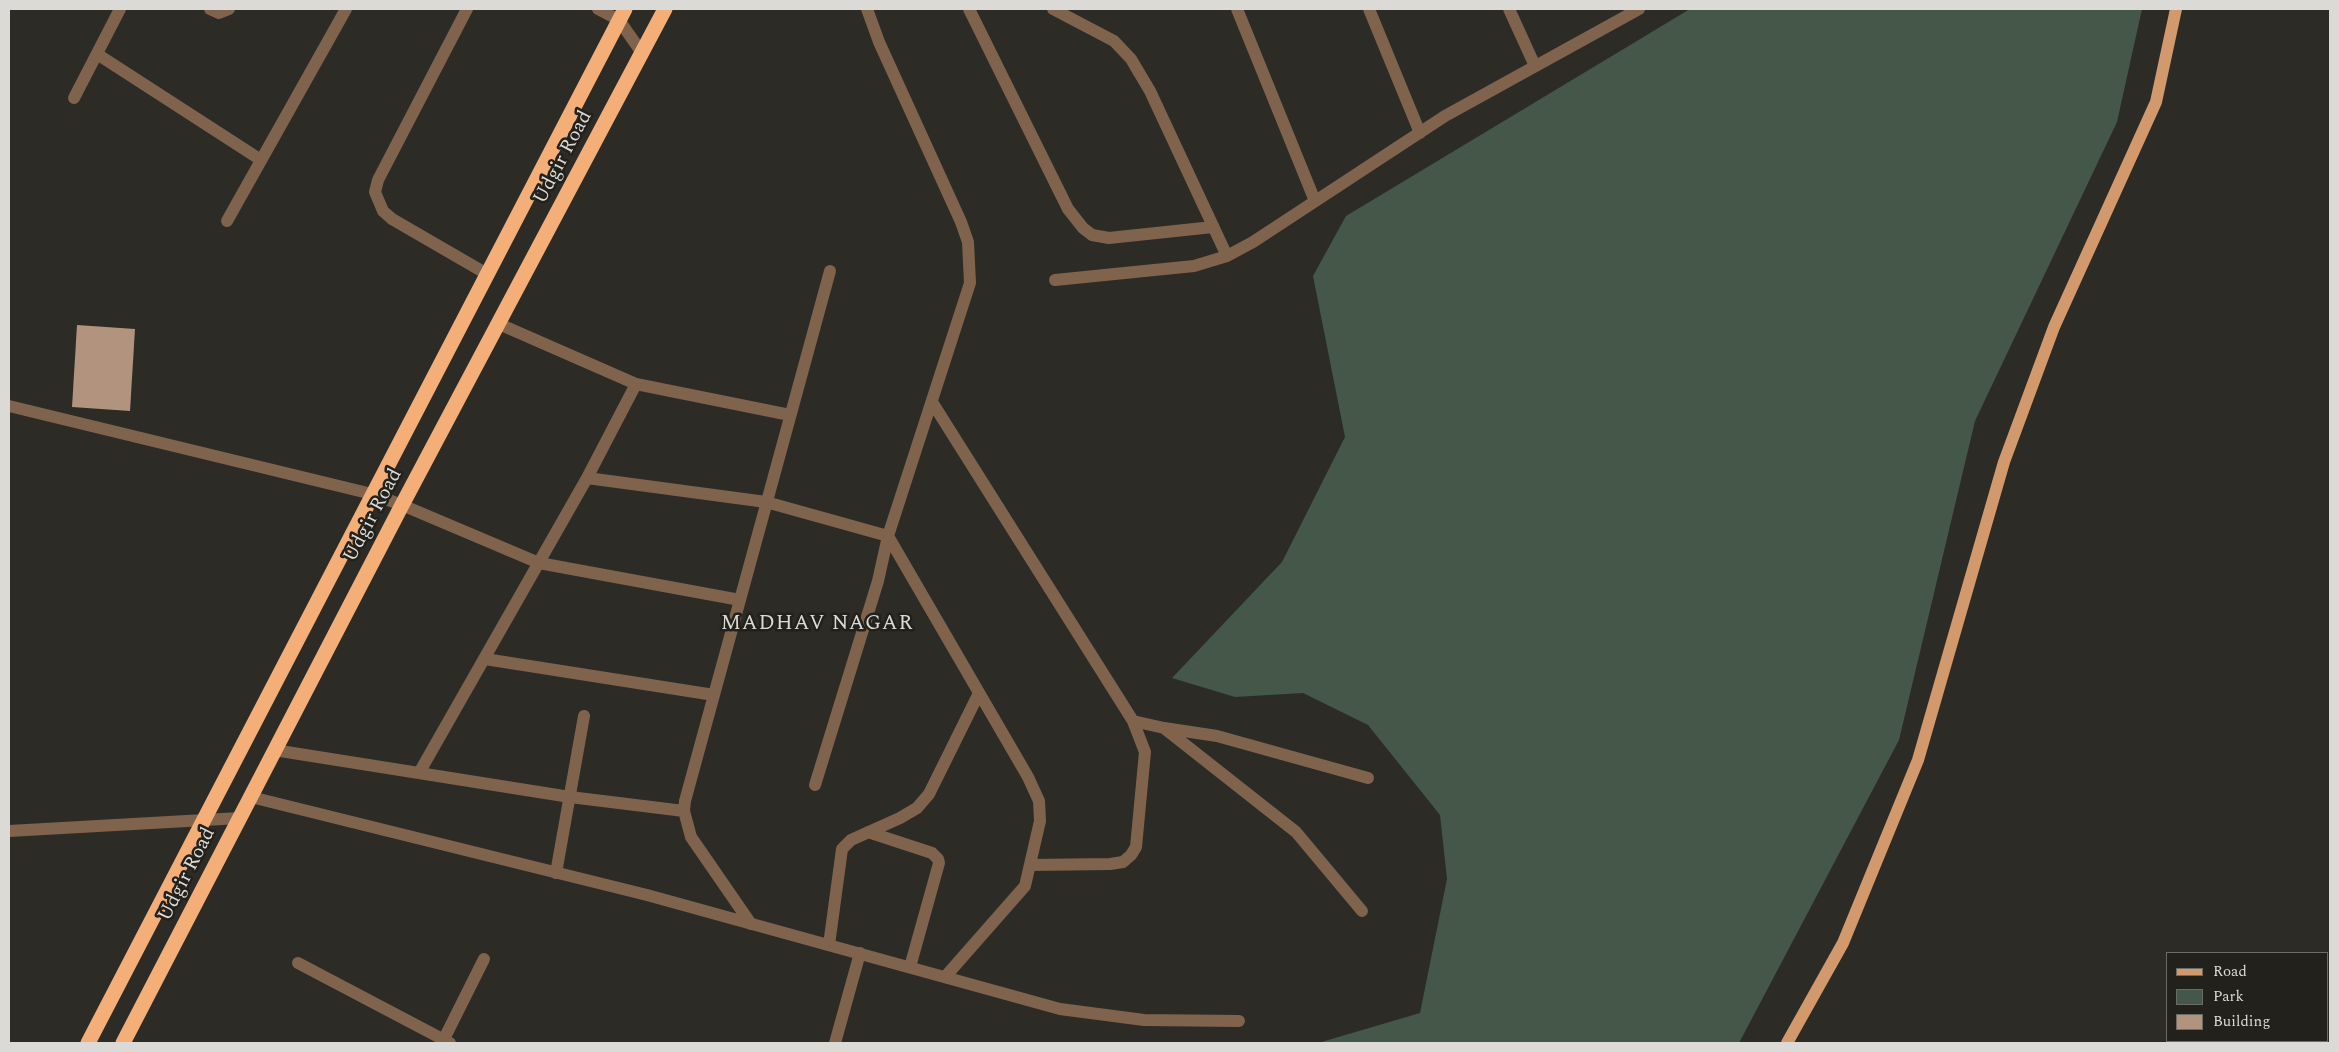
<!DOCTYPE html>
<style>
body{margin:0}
#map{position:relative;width:2339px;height:1052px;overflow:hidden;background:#2d2b26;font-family:Spectral,serif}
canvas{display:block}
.frame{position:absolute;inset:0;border:10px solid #dbdad6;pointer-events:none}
.legend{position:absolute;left:2166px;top:952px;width:162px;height:90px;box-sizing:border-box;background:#23211c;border:1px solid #6d6b66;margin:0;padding:6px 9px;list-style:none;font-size:15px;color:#dbdad6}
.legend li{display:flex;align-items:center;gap:10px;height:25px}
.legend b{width:25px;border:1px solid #6d6b66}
</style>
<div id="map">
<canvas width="2339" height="1052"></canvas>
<div class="frame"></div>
<ul class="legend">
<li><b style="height:6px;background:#d29a6c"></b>Road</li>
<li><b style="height:14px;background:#445748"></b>Park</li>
<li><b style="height:14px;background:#b2947e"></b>Building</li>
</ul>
</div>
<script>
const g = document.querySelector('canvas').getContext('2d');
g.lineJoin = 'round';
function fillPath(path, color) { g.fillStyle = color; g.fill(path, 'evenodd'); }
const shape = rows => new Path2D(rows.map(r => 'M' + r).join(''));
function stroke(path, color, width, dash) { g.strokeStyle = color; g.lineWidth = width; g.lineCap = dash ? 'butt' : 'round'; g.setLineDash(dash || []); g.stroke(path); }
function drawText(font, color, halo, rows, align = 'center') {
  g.font = font + ' Spectral,serif'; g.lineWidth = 5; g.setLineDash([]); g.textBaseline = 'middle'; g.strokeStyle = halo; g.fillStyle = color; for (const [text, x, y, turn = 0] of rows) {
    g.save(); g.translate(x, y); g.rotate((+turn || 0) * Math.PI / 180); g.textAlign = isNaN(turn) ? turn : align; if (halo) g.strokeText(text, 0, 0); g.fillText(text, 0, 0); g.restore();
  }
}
fillPath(shape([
 [1690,9,2142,9,2117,122,1975,421,1899,740,1739,1043,1318,1043,1420,1013,1447,879,1440,815,1368,725,1303,693,1235,697,1172,678,1282,562,1345,437,1313,276,1346,216]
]), '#445748');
fillPath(shape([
 [77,325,135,329,130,411,72,407]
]), '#b2947e');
stroke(shape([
 [210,9,219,13,229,9],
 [467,9,378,180,375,192,383,211,392,219,487,274],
 [598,9,619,20,642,53],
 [969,9,1068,209,1083,228,1092,235,1109,238,1213,227],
 [1053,9,1114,41,1131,59,1150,91,1227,256],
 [1237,9,1315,201],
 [1369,9,1420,133],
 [1509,9,1535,66],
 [97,54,261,160],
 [74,98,120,9],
 [227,221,346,9],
 [1055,280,1194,266,1227,256,1253,242,1445,116,1639,9],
 [499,324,636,384,790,415],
 [932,402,1133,721,1145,752,1136,847,1131,855,1123,862,1110,864,1030,865],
 [9,406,372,494,402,505,539,563,740,600],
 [587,478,766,502,888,536,1028,777,1039,801,1040,821,1025,886,945,977],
 [485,659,714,695],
 [1133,721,1164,728,1296,832,1362,911],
 [1164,728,1217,736,1368,778],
 [274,750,570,797,684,811],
 [419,773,587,478,636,384],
 [815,785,878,581,888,536,970,283,968,242,961,222,879,42,867,9],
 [251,797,647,895,1060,1009,1144,1020,1239,1021],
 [9,831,240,818],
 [868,832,932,853,938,859,939,863,910,967],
 [556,873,584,716],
 [751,924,691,837,684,811,685,801,830,271],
 [829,945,842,849,851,840,900,818,917,808,929,794,979,693],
 [298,963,450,1043],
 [442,1043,484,959],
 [835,1043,860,953]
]), '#7f634d', 12);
stroke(shape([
 [1787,1043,1843,943,1918,760,2004,462,2054,327,2156,102,2176,9]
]), '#d29a6c', 12);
stroke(shape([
 [88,1043,625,9],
 [123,1043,402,505,665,9]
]), '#f4af78', 15);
drawText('20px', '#dbdad6', '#23211c', [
 ["Udgir Road",564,158,-62],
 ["Udgir Road",374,516,-62],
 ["Udgir Road",188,875,-63]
]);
g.letterSpacing = '1px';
drawText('21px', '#dbdad6', '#23211c', [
 ["MADHAV NAGAR",817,625]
]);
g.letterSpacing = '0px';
</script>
